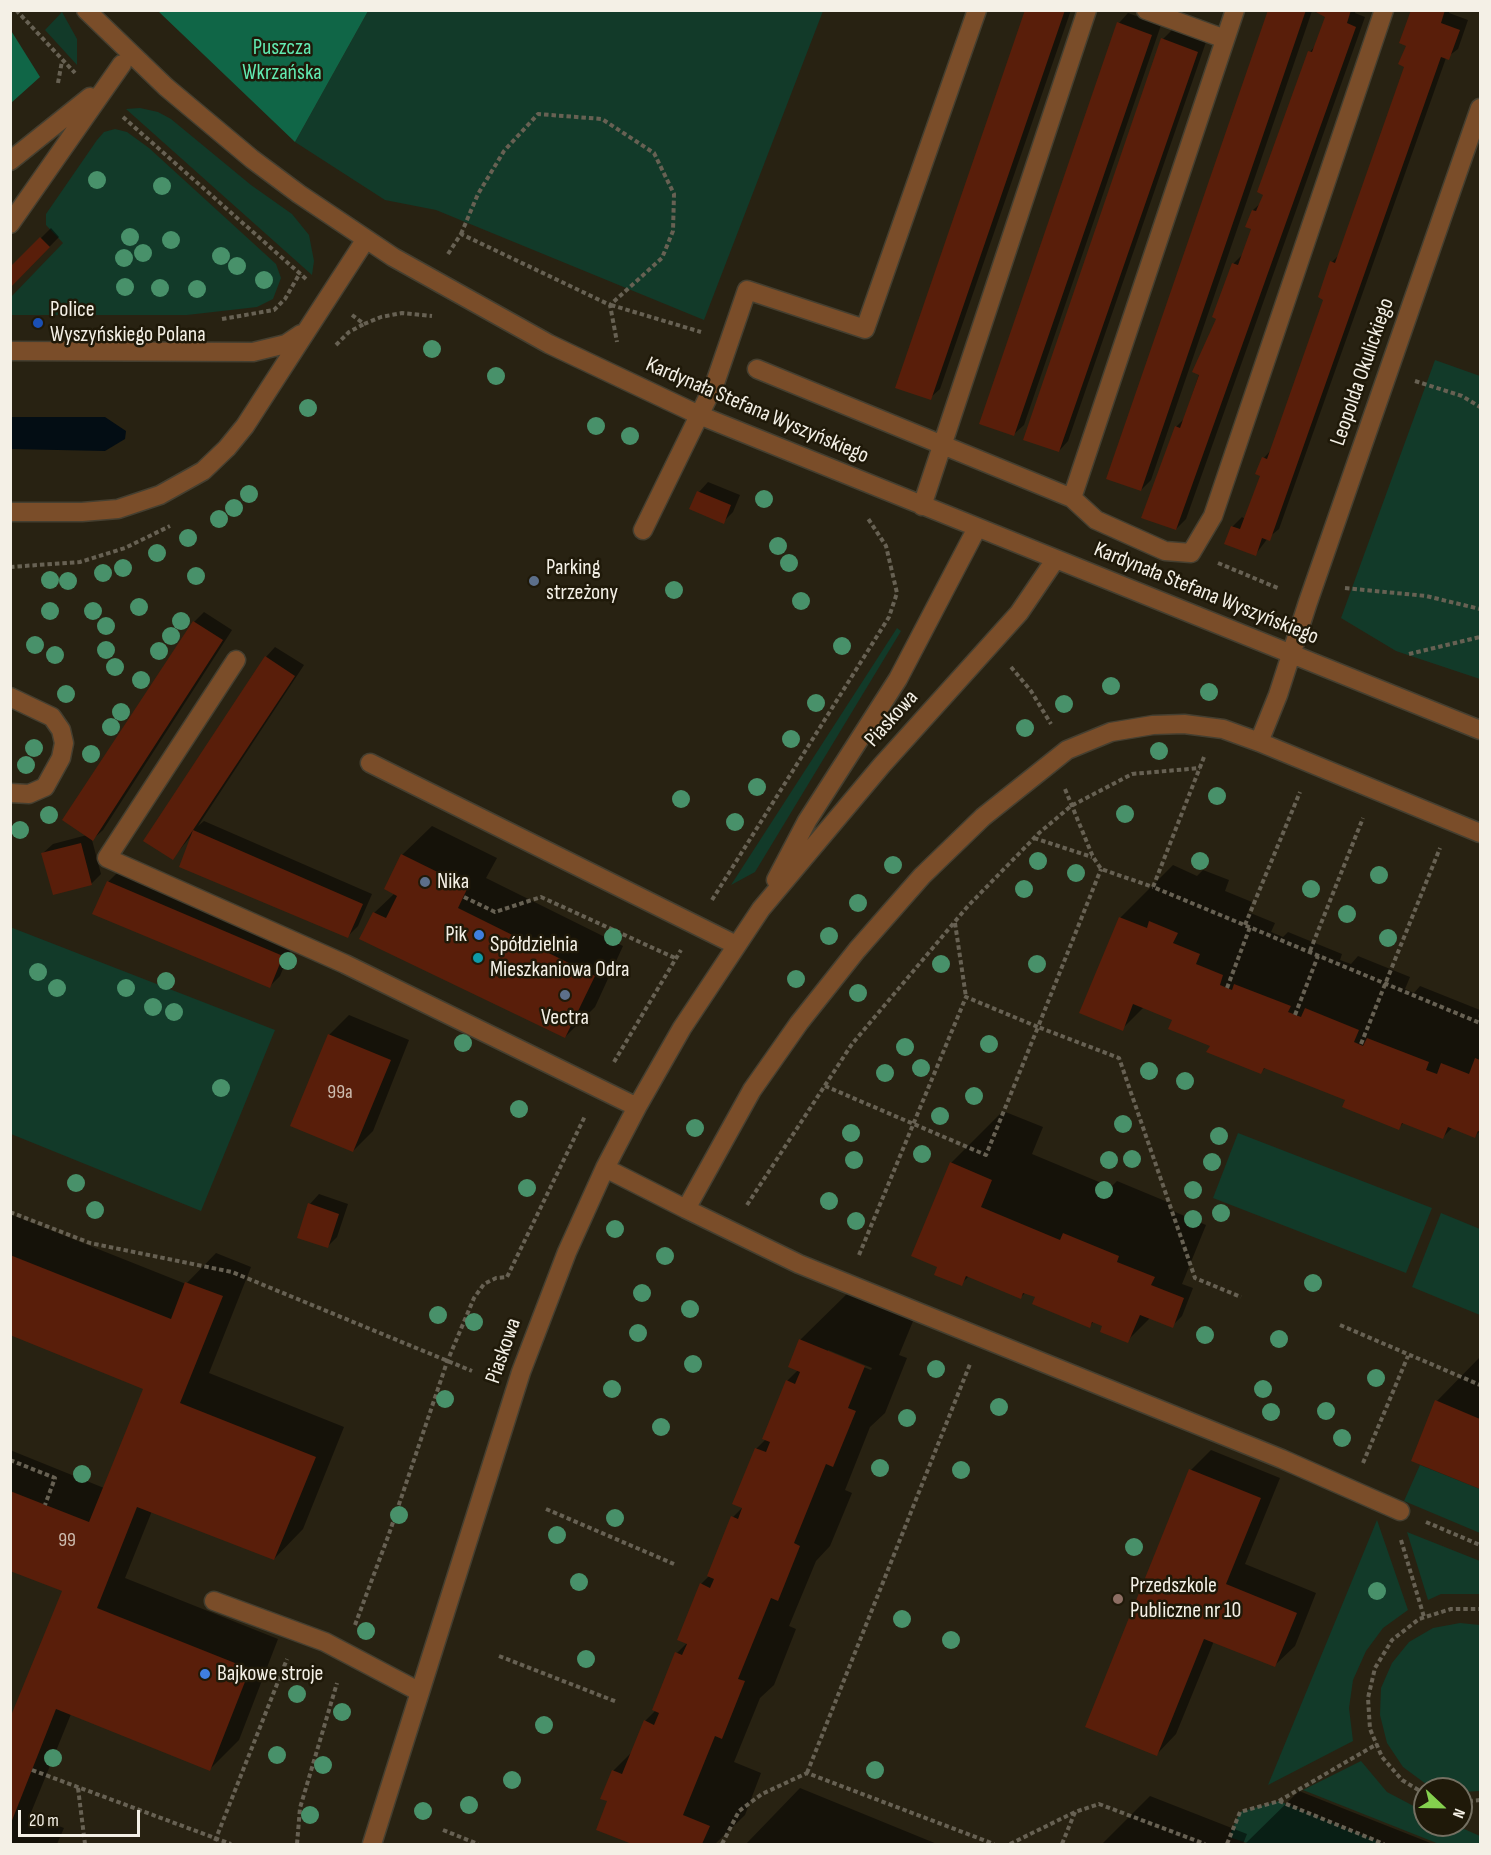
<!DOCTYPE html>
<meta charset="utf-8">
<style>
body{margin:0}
#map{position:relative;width:1491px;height:1855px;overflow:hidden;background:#282212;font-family:"Sofia Sans Condensed",sans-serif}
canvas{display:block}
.frame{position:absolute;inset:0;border:12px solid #f4f0e6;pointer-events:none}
.north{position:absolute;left:1413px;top:1777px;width:60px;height:60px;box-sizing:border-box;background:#1f1909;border:2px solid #746f61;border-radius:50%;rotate:112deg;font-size:16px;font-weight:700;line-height:24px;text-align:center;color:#f4f0e6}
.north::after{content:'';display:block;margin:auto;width:21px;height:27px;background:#84d04e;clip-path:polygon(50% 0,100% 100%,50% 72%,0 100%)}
.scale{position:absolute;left:18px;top:1810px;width:122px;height:27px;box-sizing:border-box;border:3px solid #f4f0e6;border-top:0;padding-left:8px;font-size:18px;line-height:21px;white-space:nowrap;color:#f4f0e6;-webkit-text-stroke:4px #1f1909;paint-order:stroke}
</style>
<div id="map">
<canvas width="1491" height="1855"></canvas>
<div class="frame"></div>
<div class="north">N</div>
<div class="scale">20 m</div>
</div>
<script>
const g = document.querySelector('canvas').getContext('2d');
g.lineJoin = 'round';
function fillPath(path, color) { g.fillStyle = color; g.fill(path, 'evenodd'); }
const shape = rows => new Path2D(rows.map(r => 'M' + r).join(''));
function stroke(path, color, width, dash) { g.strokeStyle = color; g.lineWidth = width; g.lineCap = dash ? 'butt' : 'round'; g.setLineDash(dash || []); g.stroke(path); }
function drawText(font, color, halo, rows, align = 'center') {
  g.font = font + ' "Sofia Sans Condensed",sans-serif'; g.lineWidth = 5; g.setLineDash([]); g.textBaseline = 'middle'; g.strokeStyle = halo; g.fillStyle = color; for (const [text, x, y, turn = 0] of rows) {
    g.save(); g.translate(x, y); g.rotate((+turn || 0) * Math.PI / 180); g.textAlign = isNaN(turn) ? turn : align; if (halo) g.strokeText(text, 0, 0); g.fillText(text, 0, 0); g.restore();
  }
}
fillPath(shape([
 [368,11,823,11,704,320,436,210,385,200,295,142],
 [62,12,77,39,77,65,45,30],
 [140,108,158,112,171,119,251,185,292,214,309,235,314,261,312,275,126,109],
 [115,129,127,132,149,148,276,264,281,278,273,299,257,307,187,315,94,315,94,304,65,304,64,315,11,315,11,297,63,243,46,225,46,214,97,140,104,132],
 [1435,360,1480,376,1480,679,1396,651,1341,618],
 [897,628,901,631,755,872,731,885],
 [10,927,275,1030,201,1211,11,1134],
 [1238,1133,1432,1208,1406,1273,1213,1198],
 [1441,1213,1480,1229,1480,1315,1412,1287],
 [1420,1465,1480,1489,1480,1533,1404,1501],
 [1377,1520,1408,1610,1383,1628,1366,1651,1353,1680,1349,1708,1353,1741,1268,1785],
 [1407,1532,1480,1561,1480,1594,1441,1594,1428,1600],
 [1460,1623,1480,1625,1480,1791,1461,1792,1461,1789,1443,1789,1426,1784,1403,1767,1387,1743,1380,1715,1381,1688,1392,1663,1409,1642,1433,1628],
 [1361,1761,1387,1792,1425,1812,1425,1825,1455,1825,1480,1836,1480,1844,1439,1844,1303,1790],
 [1279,1801,1298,1809,1384,1844,1250,1844,1229,1837,1240,1812]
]), '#123a29');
fillPath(shape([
 [158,11,368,11,295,142],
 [10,29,40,77,11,103,10,103]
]), '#106647');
fillPath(shape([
 [11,417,105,417,126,431,125,439,105,451,11,449]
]), '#030d14');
fillPath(shape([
 [1027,10,1071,10,940,389,930,398],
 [1269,10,1356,10,1355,13,1365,17,1186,519,1176,529,1176,427,1184,419,1218,318,1214,317,1234,263,1244,253,1253,229,1253,210,1262,202,1310,52,1316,45,1327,16,1312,11,1151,480,1141,490],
 [1413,10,1450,10,1449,13,1468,20,1458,49,1446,58,1279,529,1268,538,1255,555,1232,527,1242,517,1245,519,1262,475,1264,458,1271,450,1325,299,1332,262,1340,254,1406,66],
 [1128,13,1161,25,1024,425,1014,434,1119,23],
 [1172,30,1206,42,1068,441,1059,451,1163,39],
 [51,228,59,237,10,287,10,269],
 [708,482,740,495,733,512,723,522,691,508,699,492],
 [204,612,232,630,103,830,92,840,101,874,91,884,43,853,53,844,87,835,64,819,194,622],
 [275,647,304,665,198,826,204,821,372,894,358,926,348,936,191,836,173,858,266,657],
 [432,826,497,858,486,878,623,946,595,1007,565,1037,374,913,395,893,402,855],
 [1173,865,1197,876,1203,870,1229,880,1225,891,1252,902,1248,912,1275,923,1271,932,1283,937,1288,932,1342,954,1340,960,1351,964,1358,956,1410,977,1405,989,1414,993,1420,986,1480,1010,1478,1017,1480,1018,1480,1131,1475,1136,1453,1127,1442,1138,1404,1122,1399,1128,1347,1100,1266,1067,1261,1072,1212,1045,1174,1019,1144,1007,1122,1029,1120,918],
 [118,872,292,946,280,976,270,986,108,882],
 [349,1015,409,1040,373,1131,353,1151,329,1035],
 [1003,1111,1043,1127,1032,1154,1111,1187,1117,1181,1170,1203,1168,1209,1206,1225,1182,1284,1193,1288,1182,1316,1172,1326,1151,1317,1127,1341,1104,1326,1094,1321,1090,1326,1026,1292,1021,1297,969,1276,961,1284,939,1266,951,1163],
 [319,1194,348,1204,337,1237,327,1247,310,1204],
 [10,1214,186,1284,216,1253,251,1267,209,1373,344,1427,303,1529,274,1559,152,1511,125,1578,278,1639,239,1740,210,1769,71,1714,30,1815,64,1828,57,1844,10,1844,10,1714,13,1715,63,1591,10,1570,10,1450,104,1488,145,1388,10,1334],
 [853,1288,916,1314,899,1355,907,1358,885,1413,870,1427,845,1490,852,1493,830,1546,816,1561,789,1626,796,1629,774,1685,760,1698,734,1762,761,1773,745,1815,715,1844,636,1844,597,1829,609,1801,613,1771,634,1750,645,1721,656,1710,677,1653,687,1643,701,1584,710,1575,733,1517,743,1507,756,1449,766,1439,787,1381,798,1370,800,1340],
 [828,1350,872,1368,871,1370,828,1353],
 [1480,1357,1480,1488,1413,1460,1437,1401],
 [1211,1450,1280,1478,1245,1564,1316,1593,1295,1646,1275,1665,1214,1641,1176,1734,1157,1754,1191,1470],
 [800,1788,937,1844,746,1844],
 [1299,1791,1433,1844,1245,1844],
 [1150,1796,1247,1834,1243,1844,1102,1844]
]), '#0007');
fillPath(shape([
 [1025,10,1065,10,931,400,895,388],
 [1268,10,1306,10,1141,491,1106,479],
 [1312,10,1351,10,1347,23,1356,27,1176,530,1141,518,1175,426,1180,428,1199,375,1192,372,1216,319,1212,317,1232,263,1238,265,1251,229,1245,227,1252,210,1256,211,1263,195,1257,192,1308,51,1312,52,1325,17],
 [1411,10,1445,10,1441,23,1460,30,1449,60,1441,57,1270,541,1262,538,1256,556,1224,544,1231,526,1240,529,1260,476,1255,474,1262,457,1267,459,1323,300,1318,297,1330,261,1335,263,1404,67,1398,64,1406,46,1399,43],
 [1117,22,1152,35,1014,436,979,424],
 [1161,38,1198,52,1059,452,1023,440],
 [40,237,50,247,10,288,10,267],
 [697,491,731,505,724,524,689,509],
 [193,621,223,640,93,841,62,820],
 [265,656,295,676,193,830,363,904,348,938,179,867,193,830,173,860,143,841],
 [81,843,92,885,53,895,41,853],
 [401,854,468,887,458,908,595,976,565,1038,359,939,373,912,386,918,397,896,384,889],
 [107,881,283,956,270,988,92,914],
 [1119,917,1147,928,1149,921,1178,933,1173,943,1200,954,1196,964,1223,975,1220,985,1232,990,1234,984,1291,1006,1288,1012,1301,1017,1305,1008,1359,1030,1354,1042,1363,1046,1367,1038,1429,1062,1426,1070,1437,1074,1441,1063,1469,1074,1475,1058,1480,1060,1480,1132,1478,1131,1475,1138,1448,1127,1443,1139,1402,1123,1399,1130,1342,1107,1345,1100,1264,1068,1261,1074,1206,1052,1210,1046,1168,1029,1172,1020,1133,1004,1123,1031,1079,1013],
 [328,1034,391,1060,353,1152,290,1126],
 [950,1162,992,1180,981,1207,1060,1240,1063,1233,1119,1256,1117,1262,1155,1277,1151,1285,1184,1298,1173,1328,1140,1315,1128,1343,1100,1332,1102,1326,1092,1322,1090,1328,1032,1304,1035,1297,1023,1293,1021,1299,966,1276,962,1286,934,1275,937,1267,911,1256],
 [308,1203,339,1214,328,1248,297,1238],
 [10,1255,171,1319,185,1282,223,1296,180,1403,316,1457,274,1560,137,1507,97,1608,250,1669,210,1771,56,1709,11,1823,10,1718,62,1591,10,1571,10,1491,89,1522,143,1389,10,1335],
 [799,1339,865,1366,848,1408,856,1411,833,1467,826,1464,794,1543,800,1546,778,1601,771,1598,738,1679,745,1681,722,1739,715,1736,683,1815,710,1826,702,1844,632,1844,596,1830,607,1801,600,1799,612,1770,622,1774,644,1720,654,1725,659,1713,652,1710,675,1652,682,1655,687,1644,677,1640,700,1583,710,1588,714,1579,707,1576,731,1516,738,1519,742,1508,732,1504,755,1448,766,1452,770,1442,762,1439,786,1380,795,1384,800,1372,788,1367],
 [1435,1400,1480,1419,1480,1489,1411,1461],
 [1189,1469,1261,1498,1226,1584,1297,1613,1275,1667,1204,1639,1157,1756,1085,1727]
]), '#591e0a');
const minor = shape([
 [86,10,166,87,252,159,299,194,393,257,549,344,699,415,1480,730],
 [1146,10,1225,39],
 [1235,10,1072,498,1096,520,1165,551,1191,553,1213,516,1384,10],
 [10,161,90,97],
 [10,224,122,64],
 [10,351,253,352,286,344,301,334],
 [757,369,1072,498],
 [922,506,1087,10],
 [10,512,82,512,118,509,160,495,203,471,227,448,245,426,366,239],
 [643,530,715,383,747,290,865,329,977,10],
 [236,660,107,858,345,964,637,1107],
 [10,697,52,717,61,730,64,743,61,758,45,787,29,794,10,793],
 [1259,742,1480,833],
 [370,763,736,945],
 [776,880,807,821,898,679,977,528],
 [605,1168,686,1209,752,1090,799,1023,857,950,922,876,983,817,1067,750,1111,732,1153,725,1184,724,1223,729,1259,742,1278,695,1308,602,1480,108],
 [686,1209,799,1264,1282,1459,1400,1511],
 [214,1601,325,1642,420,1692],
 [372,1844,521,1372,567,1252,605,1168,637,1107,682,1028,761,909,882,765,1019,613,1055,560]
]);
stroke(minor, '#453f30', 21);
stroke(shape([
 [16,10,75,73],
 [58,83,62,61],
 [123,117,306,279],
 [461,234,478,194,504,151,538,114,602,119,654,153,674,194,673,231,662,258,610,305],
 [448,254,461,234,610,305,617,342],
 [611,305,701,332],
 [352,315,364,324,381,317,402,313,432,316],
 [222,319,274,310,285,299,300,273],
 [336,345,349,332,364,324],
 [1415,381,1462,396,1480,407],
 [1218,563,1280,589],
 [10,567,80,562,125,548,170,526],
 [1345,588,1426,596,1480,609],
 [1409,654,1480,637],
 [1011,667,1031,691,1051,724],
 [1204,757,1153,887,1480,1023],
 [1065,789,1093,857,1101,869,1153,887],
 [1034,838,1092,857],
 [464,897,495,912,541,897,675,958],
 [712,900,889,617,897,593,886,546,867,517],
 [955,923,966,997],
 [1245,925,1300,792],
 [1310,951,1363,818],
 [1227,988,1250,927],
 [1295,1015,1318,956],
 [1361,1044,1440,848],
 [614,1062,681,950],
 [825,1086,986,1155,1038,1027,1119,1058,1195,1278,1241,1297],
 [747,1205,852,1044,968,906,1039,833,1071,806,1132,774,1200,768],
 [10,1212,90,1243,232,1272,472,1371],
 [859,1255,966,997,1038,1027,1101,869],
 [1340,1325,1480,1385],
 [10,1460,55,1478,45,1505],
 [1363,1463,1408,1356],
 [546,1509,674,1564],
 [1426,1522,1480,1545],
 [1401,1540,1424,1617],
 [355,1625,389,1534,447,1362,474,1298,484,1284,496,1278,507,1277,585,1116],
 [499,1656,617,1702],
 [32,1770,231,1844],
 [807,1773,970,1364],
 [78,1788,85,1844],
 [1425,1794,1402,1780,1382,1757,1370,1729,1368,1698,1375,1668,1392,1640,1419,1619,1451,1609,1480,1609],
 [1279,1801,1384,1844],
 [1461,1802,1480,1800],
 [443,1830,478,1844],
 [215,1841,287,1659],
 [297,1844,300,1808,337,1683],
 [722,1844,739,1811,762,1794,807,1773,994,1844],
 [1010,1844,1075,1812,1099,1804,1205,1844],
 [1062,1844,1075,1812],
 [1227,1844,1240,1812,1279,1801,1377,1744]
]), '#676153', 4, [4.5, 3]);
stroke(minor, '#7a4d29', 18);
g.fillStyle = '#48916a';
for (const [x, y] of [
 [97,180],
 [162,186],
 [130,237],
 [171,240],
 [143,253],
 [221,256],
 [124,258],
 [237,266],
 [264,280],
 [125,287],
 [160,288],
 [197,289],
 [432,349],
 [496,376],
 [308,408],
 [596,426],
 [630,436],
 [249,494],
 [764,499],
 [234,508],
 [219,519],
 [188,538],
 [778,546],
 [157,553],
 [789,563],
 [123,568],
 [103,573],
 [196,576],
 [50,580],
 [68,581],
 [674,590],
 [801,601],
 [139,607],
 [50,611],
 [93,611],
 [181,621],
 [106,626],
 [171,636],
 [35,645],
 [842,646],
 [106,650],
 [159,651],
 [55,655],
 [115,667],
 [141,680],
 [1111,686],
 [1209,692],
 [66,694],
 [816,703],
 [1064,704],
 [121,712],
 [111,727],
 [1025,728],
 [791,739],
 [34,748],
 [1159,751],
 [91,754],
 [26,765],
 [757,787],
 [1217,796],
 [681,799],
 [1125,814],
 [49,815],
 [735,822],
 [20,830],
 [1038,861],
 [1200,861],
 [893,865],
 [1076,873],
 [1379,875],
 [1024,889],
 [1311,889],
 [858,903],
 [1347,914],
 [829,936],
 [613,937],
 [1388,938],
 [288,961],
 [941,964],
 [1037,964],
 [38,972],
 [796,979],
 [166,981],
 [57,988],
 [126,988],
 [858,993],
 [153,1007],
 [174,1012],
 [463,1043],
 [989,1044],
 [905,1047],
 [921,1068],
 [1149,1071],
 [885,1073],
 [1185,1081],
 [221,1088],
 [974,1096],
 [519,1109],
 [940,1116],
 [1123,1124],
 [695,1128],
 [851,1133],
 [1219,1136],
 [922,1154],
 [1132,1159],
 [854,1160],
 [1109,1160],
 [1212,1162],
 [76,1183],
 [527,1188],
 [1104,1190],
 [1193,1190],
 [829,1201],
 [95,1210],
 [1221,1213],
 [1193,1219],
 [856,1221],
 [615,1229],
 [665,1256],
 [1313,1283],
 [642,1293],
 [690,1309],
 [438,1315],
 [474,1322],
 [638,1333],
 [1205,1335],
 [1279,1339],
 [693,1364],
 [936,1369],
 [1376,1378],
 [612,1389],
 [1263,1389],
 [445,1399],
 [999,1407],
 [1326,1411],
 [1271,1412],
 [907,1418],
 [661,1427],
 [1342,1438],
 [880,1468],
 [961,1470],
 [82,1474],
 [399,1515],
 [615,1518],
 [557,1535],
 [1134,1547],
 [579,1582],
 [1377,1591],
 [902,1619],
 [366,1631],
 [951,1640],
 [586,1659],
 [297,1694],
 [342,1712],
 [544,1725],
 [277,1755],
 [53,1758],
 [323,1765],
 [875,1770],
 [512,1780],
 [469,1805],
 [423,1811],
 [310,1815]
]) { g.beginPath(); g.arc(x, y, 9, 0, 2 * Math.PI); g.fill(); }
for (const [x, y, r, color] of [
 [38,323,6,"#1a4fb4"],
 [534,581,6,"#5c6f8a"],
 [425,882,6,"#5c6f8a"],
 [479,935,6,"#3f7fe0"],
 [478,958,6,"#0f9aa8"],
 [565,995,6,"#5c6f8a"],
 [1118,1599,6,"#8d6e63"],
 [205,1674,6,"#3f7fe0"]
]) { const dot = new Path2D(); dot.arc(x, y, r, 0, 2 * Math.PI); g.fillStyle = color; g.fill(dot); stroke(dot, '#1f1909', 2); }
drawText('20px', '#cdbcaf', null, [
 ["99a",340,1093],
 ["99",67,1541]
]);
drawText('22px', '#62ebb2', '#1f1909', [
 ["Puszcza",282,48],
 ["Wkrzańska",282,73]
]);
drawText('22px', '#f4f0e6', '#1f1909', [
 ["Police",50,310],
 ["Wyszyńskiego Polana",50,335],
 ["Parking",546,568],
 ["strzeżony",546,593],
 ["Nika",437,882],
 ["Pik",467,935,"right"],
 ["Spółdzielnia",490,945],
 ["Mieszkaniowa Odra",490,970],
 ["Vectra",565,1018,"center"],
 ["Przedszkole",1130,1586],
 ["Publiczne nr 10",1130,1611],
 ["Bajkowe stroje",217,1674]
], 'left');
drawText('22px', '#f4f0e6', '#1f1909', [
 ["Leopolda Okulickiego",1363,372,-71],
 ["Kardynała Stefana Wyszyńskiego",757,411,23],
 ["Kardynała Stefana Wyszyńskiego",1206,594,22],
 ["Piaskowa",892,719,-48],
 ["Piaskowa",504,1351,-71]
]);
</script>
